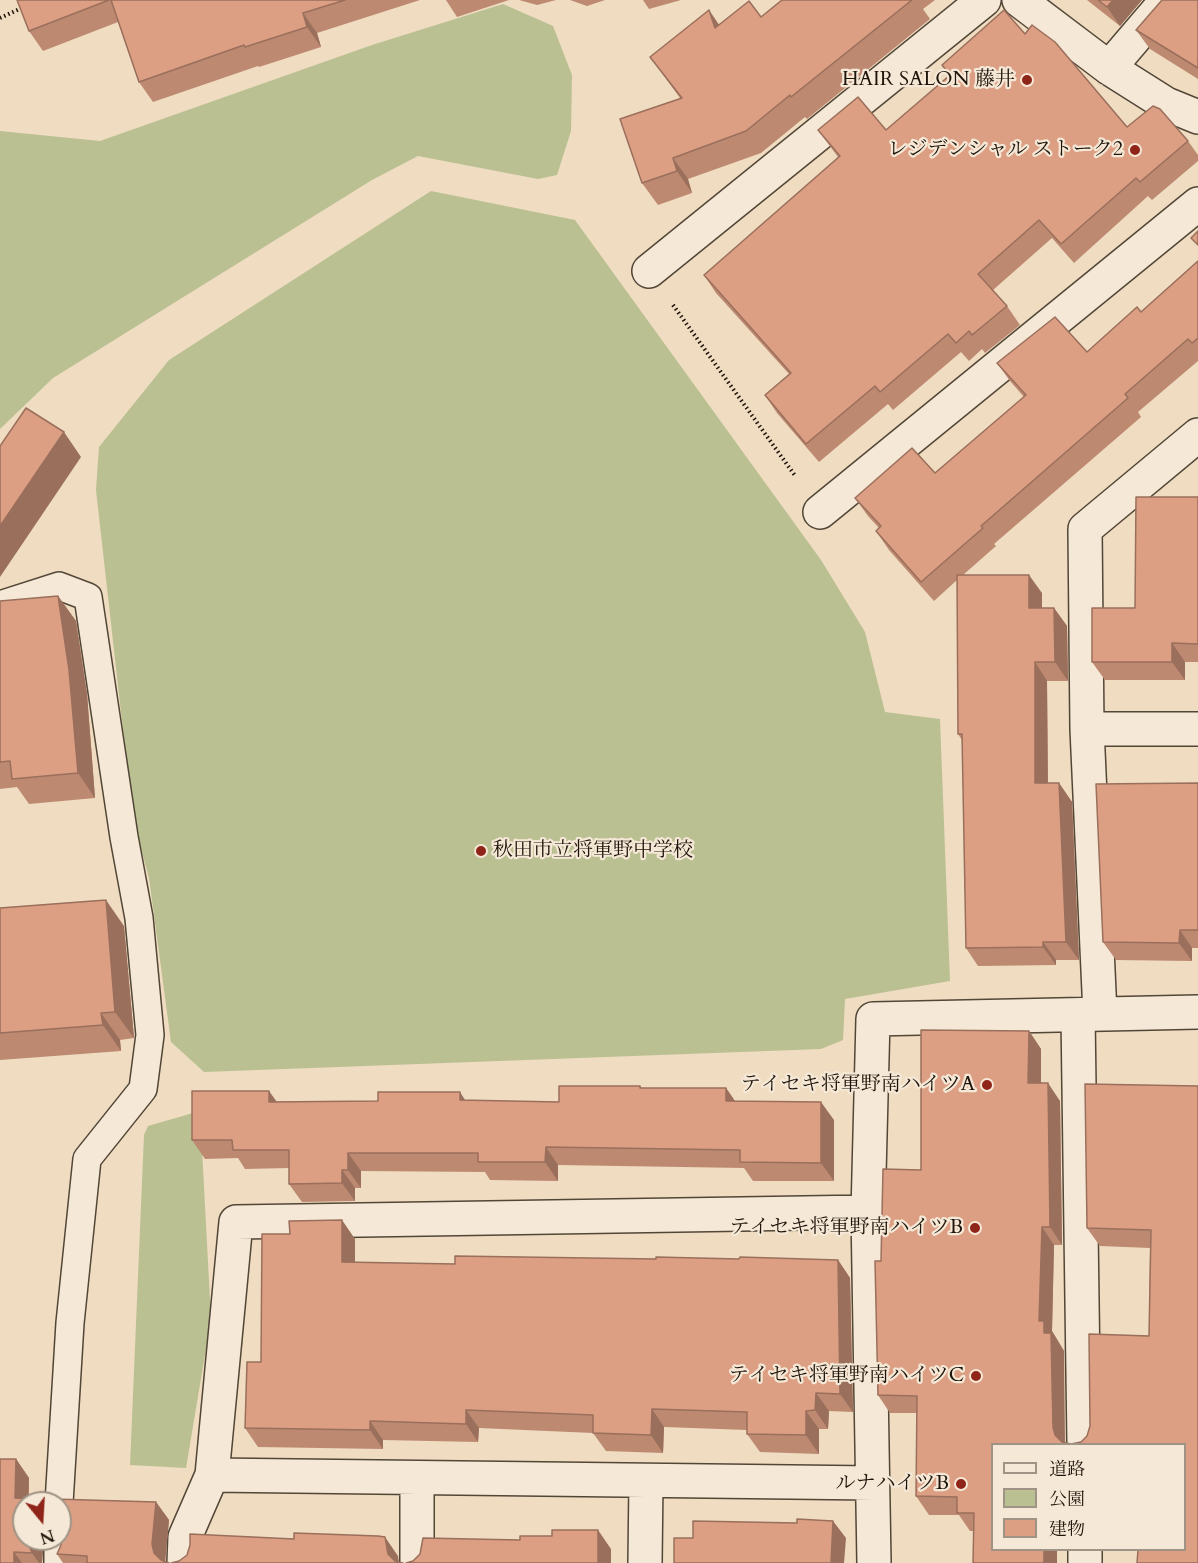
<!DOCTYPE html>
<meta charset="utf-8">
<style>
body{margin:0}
#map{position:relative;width:1198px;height:1563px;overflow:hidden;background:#efdcc1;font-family:Cardo,"Noto Serif JP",serif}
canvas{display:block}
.legend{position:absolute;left:991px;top:1443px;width:195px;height:108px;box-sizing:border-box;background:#f5e8d7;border:2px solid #9f9385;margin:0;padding:8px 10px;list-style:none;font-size:18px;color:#1e1409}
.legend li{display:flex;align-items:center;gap:12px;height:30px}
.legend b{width:30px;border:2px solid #9f9385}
.north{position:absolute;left:12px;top:1491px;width:60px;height:60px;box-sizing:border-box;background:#f5e8d7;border:2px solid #9f9385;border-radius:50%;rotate:162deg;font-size:16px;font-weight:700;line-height:24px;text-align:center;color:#1e1409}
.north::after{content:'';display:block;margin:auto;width:21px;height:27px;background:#8f2418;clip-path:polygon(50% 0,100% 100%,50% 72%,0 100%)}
</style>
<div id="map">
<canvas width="1198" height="1563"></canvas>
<ul class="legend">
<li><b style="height:8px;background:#f5e8d7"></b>道路</li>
<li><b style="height:16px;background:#bac092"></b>公園</li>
<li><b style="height:16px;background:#dc9f83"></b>建物</li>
</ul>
<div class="north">N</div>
</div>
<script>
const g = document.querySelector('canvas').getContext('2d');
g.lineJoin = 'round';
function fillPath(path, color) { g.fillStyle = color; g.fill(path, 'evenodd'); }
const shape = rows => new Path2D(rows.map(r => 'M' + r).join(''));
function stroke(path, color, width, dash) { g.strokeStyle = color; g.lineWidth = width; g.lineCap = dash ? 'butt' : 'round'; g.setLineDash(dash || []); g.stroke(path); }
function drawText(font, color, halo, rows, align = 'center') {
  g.font = font + ' Cardo,"Noto Serif JP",serif'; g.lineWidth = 4.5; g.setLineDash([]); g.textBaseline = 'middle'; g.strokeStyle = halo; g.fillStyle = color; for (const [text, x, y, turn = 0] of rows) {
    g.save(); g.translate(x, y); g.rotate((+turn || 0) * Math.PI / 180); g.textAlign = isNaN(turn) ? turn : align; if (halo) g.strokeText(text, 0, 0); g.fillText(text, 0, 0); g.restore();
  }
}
fillPath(shape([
 [503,4,553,26,572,75,571,131,557,175,538,179,418,156,372,180,53,378,0,429,0,131,100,141,372,45],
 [431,191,575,220,821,560,865,632,885,712,940,719,950,981,845,999,843,1040,821,1049,204,1072,171,1042,149,878,133,819,96,490,99,447,169,360],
 [200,1111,211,1319,186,1468,130,1465,144,1135,148,1126]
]), '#bac092');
const lane = shape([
 [0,605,59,586,88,597,124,837,139,918,150,1035,143,1089,87,1159,70,1323,59,1503],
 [58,1563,58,1539]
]);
const street = shape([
 [1019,0,1109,68,1166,104,1198,117],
 [1109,68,1167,0],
 [649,271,984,0],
 [820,512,1198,204],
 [1087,729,1198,729],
 [1100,1014,1087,729,1085,529,1198,435],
 [1078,1015,1084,1444],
 [212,1475,873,1483],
 [1085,1550,1085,1563],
 [184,1563,185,1537,212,1475,236,1222,868,1212],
 [417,1563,417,1478],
 [645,1563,646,1481],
 [874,1563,868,1212,873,1019,1198,1012]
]);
stroke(lane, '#524637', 30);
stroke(street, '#524637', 36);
stroke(shape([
 [0,18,24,7],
 [673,305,796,477]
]), '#1e1409', 4, [1.5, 3]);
stroke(lane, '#f5e8d7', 27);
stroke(street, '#f5e8d7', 33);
fillPath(shape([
 [17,0,420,0,317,33,321,47,259,67,258,66,153,102,139,82,118,22,43,51,29,31],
 [446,0,509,0,457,17],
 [519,0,556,0,537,5],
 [570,0,605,0,587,6],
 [643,0,681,0,649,9],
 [782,0,935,0,923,9,930,19,807,119,805,117,761,153,688,179,692,193,658,205,642,183,680,98,650,57,719,24,761,17],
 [1087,0,1142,0,1120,26],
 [1198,0,1198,79,1150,49,1136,30],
 [1025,34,1127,127,1188,141,1198,155,1198,161,1152,200,1148,196,1074,263,1052,238,993,290,1007,306,1020,325,985,353,982,349,969,361,961,352,893,410,888,404,819,462,777,413,765,395,789,374,716,293,704,275,838,157,818,130,886,130,949,76,942,65],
 [1198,261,1198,361,1138,412,1141,417,994,544,996,546,963,575,1042,593,1042,608,1054,608,1067,626,1068,681,1047,681,1048,783,1059,783,1072,802,1079,960,1056,960,1056,965,978,966,966,948,962,740,958,734,957,580,934,601,889,550,876,531,879,528,868,516,855,498,935,473,1024,397,1010,381,997,363,1087,352,1141,312],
 [1198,497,1198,662,1185,662,1185,680,1105,680,1092,662,1135,608],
 [58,596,76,621,87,694,95,798,29,804,17,787,0,789,0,601],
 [1198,783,1198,948,1192,948,1192,961,1116,960,1103,942],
 [0,908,124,926,134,1038,120,1040,121,1051,0,1060],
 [1029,1031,1041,1049,1041,1083,1060,1101,1062,1245,1054,1245,1052,1331,1064,1351,993,1444,1057,1550,1057,1563,973,1563,974,1531,970,1531,959,1515,929,1515,916,1496,917,1413,890,1413,878,1395,881,1261,921,1170],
 [640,1086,642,1088,726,1088,735,1101,834,1120,834,1181,753,1181,744,1168,558,1165,558,1181,490,1180,485,1172,361,1171,361,1188,355,1188,355,1201,302,1202,289,1184,289,1168,245,1169,238,1158,205,1159,192,1140,277,1102,465,1100,559,1102],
 [1198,1086,1185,1550,1081,1442,1087,1436,1149,1336,1150,1248,1100,1246,1087,1228],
 [290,1234,355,1239,355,1262,455,1264,656,1259,838,1260,850,1278,853,1412,829,1411,828,1429,819,1429,819,1454,760,1452,747,1434,747,1430,664,1427,663,1453,606,1451,593,1433,479,1428,478,1442,383,1440,383,1449,258,1447,245,1428,261,1362],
 [0,1459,16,1459,29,1478,29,1499,46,1500,53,1499,156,1502,169,1520,165,1562,169,1563,63,1563,57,1554,61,1545,60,1503,24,1503,24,1539,44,1539,42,1563,0,1563]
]), '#bd8971');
fillPath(shape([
 [1113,0,1142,0,1120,26,1107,7],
 [709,10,724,32,715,28],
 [303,13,317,33,321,47,307,27],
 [673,158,688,179,692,193,677,171],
 [64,432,81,457,0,577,0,526],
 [1029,575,1042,593,1042,626,1029,608],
 [58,596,76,621,87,694,95,798,78,773],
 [1054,608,1067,626,1068,681,1055,662],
 [1172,643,1185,662,1185,680,1172,662],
 [1035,662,1047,681,1048,801,1035,783],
 [1059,783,1072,802,1079,960,1066,942],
 [106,900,124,926,134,1038,115,1012],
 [1180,930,1192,948,1192,961,1179,943],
 [1043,942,1056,960,1056,965,1043,947],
 [101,1013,120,1040,121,1051,103,1025],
 [1029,1031,1041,1049,1041,1101,1028,1083],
 [1048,1083,1060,1101,1062,1245,1050,1227],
 [726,1088,739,1107,726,1101],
 [269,1091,282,1109,269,1102],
 [460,1092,472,1111,460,1100],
 [821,1102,834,1120,834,1181,821,1163],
 [546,1147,558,1165,558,1181,545,1162],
 [348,1153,361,1171,361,1188,348,1170],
 [342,1170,355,1188,355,1201,342,1183],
 [342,1220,355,1239,355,1280,342,1262],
 [1042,1227,1054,1245,1052,1331,1064,1351,1065,1444,1062,1444,1055,1435,1053,1427,1039,1321],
 [838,1260,850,1278,853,1412,840,1394],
 [816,1393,829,1411,828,1429,815,1410],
 [652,1409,664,1427,663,1453,651,1435],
 [466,1410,479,1428,478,1442,466,1424],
 [806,1411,819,1429,819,1454,806,1435],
 [370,1421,383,1440,383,1449,370,1430],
 [16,1459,29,1478,28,1503,15,1498],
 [156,1502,169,1520,165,1563,161,1563,154,1553,152,1544],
 [833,1521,846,1538,844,1563,831,1563],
 [598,1530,611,1549,611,1563,598,1563],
 [385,1537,398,1556,399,1563,394,1563,388,1554],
 [30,1539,44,1539,42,1563,39,1563,32,1553,29,1545],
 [1044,1550,1057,1550,1057,1563,1044,1563],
 [14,1552,22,1563,14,1563]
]), '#9a6f5c');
const building = shape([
 [17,0,109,0,29,31,17,0],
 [111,0,345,0,303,13,307,27,245,47,244,45,139,82,111,0],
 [782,0,912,0,791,97,790,95,746,131,673,158,677,171,642,183,620,119,682,98,650,57,709,10,715,28,749,1,761,17,782,0],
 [1098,0,1113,0,1107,7,1098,0],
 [1162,0,1198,0,1198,68,1136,30,1162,0],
 [1004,10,1025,34,1032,25,1055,42,1127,127,1153,106,1160,109,1188,141,1140,182,1136,178,1061,244,1039,220,978,274,1007,306,972,335,969,331,956,343,948,334,880,392,875,386,806,444,765,395,791,373,704,275,840,156,818,130,858,97,886,130,950,75,942,65,1004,10],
 [1198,231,1198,245,1191,238,1198,231],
 [1198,261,1198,338,1192,343,1188,339,1125,394,1128,398,981,526,983,528,921,582,876,531,881,526,855,498,912,448,935,473,1026,395,997,363,1055,317,1087,352,1137,307,1141,312,1198,261],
 [26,408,64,432,0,526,0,446,26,408],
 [1136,497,1198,497,1198,644,1172,643,1172,662,1092,662,1092,608,1135,608,1136,497],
 [957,575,1029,575,1029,608,1054,608,1055,662,1035,662,1035,783,1059,783,1066,942,1043,942,1043,947,966,948,962,734,958,734,957,575],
 [58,596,69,670,78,773,12,779,10,761,0,762,0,601,58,596],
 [1198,783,1198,930,1180,930,1179,943,1103,942,1096,784,1198,783],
 [106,900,115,1012,101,1013,103,1025,0,1033,0,908,106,900],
 [921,1030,1029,1031,1028,1083,1048,1083,1050,1227,1042,1227,1039,1321,1044,1321,1044,1333,1051,1333,1053,1427,1055,1435,1062,1442,1071,1444,993,1444,993,1550,1044,1550,1044,1563,973,1563,974,1513,957,1513,957,1497,916,1496,917,1396,878,1395,875,1261,881,1261,883,1169,921,1170,921,1030],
 [1085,1084,1198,1086,1198,1563,1137,1563,1138,1550,1185,1550,1185,1444,1071,1444,1081,1442,1087,1436,1090,1426,1089,1334,1149,1336,1151,1230,1087,1228,1085,1084],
 [559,1086,640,1086,640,1088,726,1088,726,1101,821,1102,821,1163,740,1162,740,1150,546,1147,545,1162,478,1162,478,1153,348,1153,348,1170,342,1170,342,1183,289,1184,289,1150,233,1150,232,1140,192,1140,192,1091,269,1091,269,1102,378,1101,378,1092,460,1092,460,1100,559,1102,559,1086],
 [342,1220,342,1262,455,1264,455,1256,656,1259,656,1257,739,1259,740,1257,838,1260,840,1394,816,1393,815,1410,806,1411,806,1435,747,1434,747,1412,652,1409,651,1435,593,1433,593,1415,466,1410,466,1424,370,1421,370,1430,245,1428,247,1362,261,1362,262,1234,290,1234,289,1221,342,1220],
 [0,1459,16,1459,15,1498,46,1500,53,1499,156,1502,152,1544,154,1553,161,1560,169,1563,87,1563,87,1556,57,1554,61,1545,60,1503,24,1503,24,1539,30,1539,29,1545,32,1553,14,1552,14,1563,0,1563,0,1459],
 [797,1519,833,1521,831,1563,674,1563,674,1538,693,1538,693,1521,797,1523,797,1519],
 [552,1530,598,1530,598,1563,406,1563,413,1561,420,1554,423,1538,520,1540,520,1536,552,1536,552,1530],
 [294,1533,378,1536,385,1537,388,1554,395,1561,403,1563,171,1563,179,1561,187,1555,190,1545,190,1534,294,1539,294,1533]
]);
fillPath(building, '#dc9f83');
stroke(building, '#9a6f5c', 1.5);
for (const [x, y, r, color] of [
 [1027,80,6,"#8f2418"],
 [1135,150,6,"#8f2418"],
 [481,851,6,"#8f2418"],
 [987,1085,6,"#8f2418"],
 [975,1228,6,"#8f2418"],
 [976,1376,6,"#8f2418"],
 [961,1484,6,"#8f2418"]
]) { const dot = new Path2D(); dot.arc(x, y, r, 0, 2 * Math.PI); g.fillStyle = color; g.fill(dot); stroke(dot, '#f5e8d7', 2); }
drawText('20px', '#1e1409', '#f5e8d7', [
 ["HAIR SALON 藤井",1015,80],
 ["レジデンシャル ストーク2",1123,150],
 ["秋田市立将軍野中学校",493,851,"left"],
 ["テイセキ将軍野南ハイツA",975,1085],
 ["テイセキ将軍野南ハイツB",963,1228],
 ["テイセキ将軍野南ハイツC",964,1376],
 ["ルナハイツB",949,1484]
], 'right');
</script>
